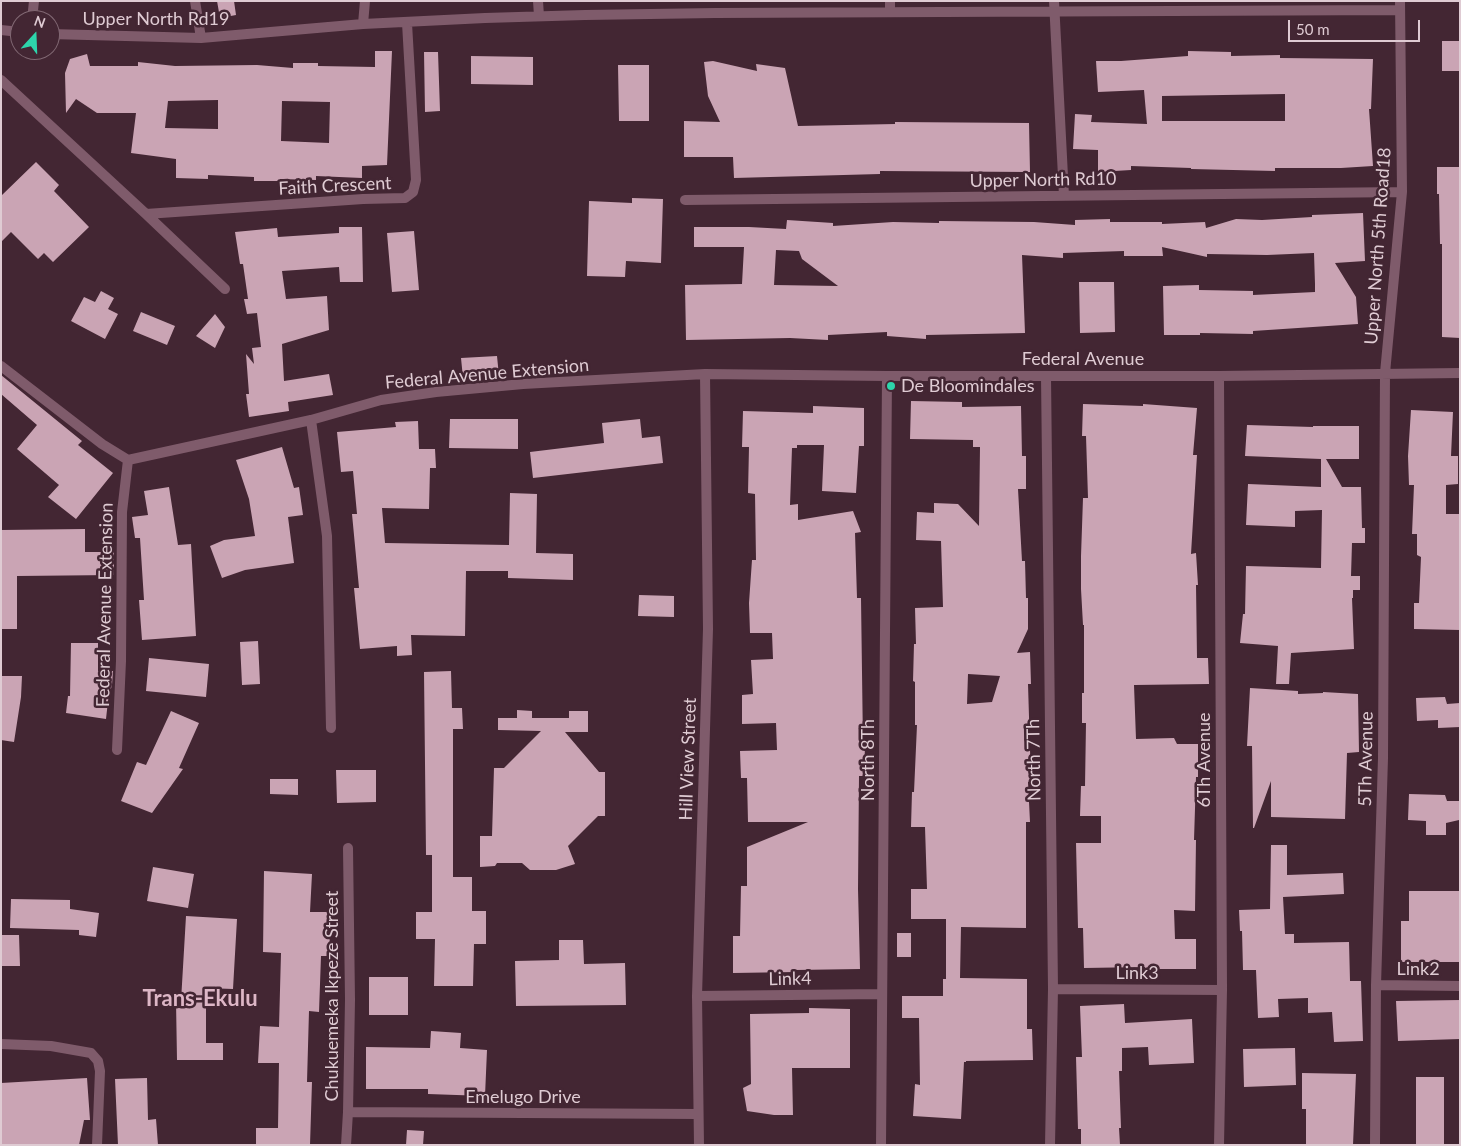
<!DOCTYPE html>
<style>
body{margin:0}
#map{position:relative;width:1461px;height:1146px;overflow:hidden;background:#432633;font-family:Lato,sans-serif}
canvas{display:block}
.frame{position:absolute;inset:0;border:2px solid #dfcbd3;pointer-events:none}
.north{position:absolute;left:10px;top:10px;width:50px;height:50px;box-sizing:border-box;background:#432633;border:1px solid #816873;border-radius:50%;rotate:20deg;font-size:14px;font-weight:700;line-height:20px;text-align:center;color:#dfcbd3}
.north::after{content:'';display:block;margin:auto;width:18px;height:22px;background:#2dd5ab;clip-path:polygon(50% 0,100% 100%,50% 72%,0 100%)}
.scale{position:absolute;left:1288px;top:20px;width:132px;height:22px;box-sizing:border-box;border:2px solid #dfcbd3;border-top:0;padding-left:6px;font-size:15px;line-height:18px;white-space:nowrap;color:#dfcbd3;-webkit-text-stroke:4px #432633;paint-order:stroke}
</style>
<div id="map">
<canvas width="1461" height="1146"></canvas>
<div class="frame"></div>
<div class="north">N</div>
<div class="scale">50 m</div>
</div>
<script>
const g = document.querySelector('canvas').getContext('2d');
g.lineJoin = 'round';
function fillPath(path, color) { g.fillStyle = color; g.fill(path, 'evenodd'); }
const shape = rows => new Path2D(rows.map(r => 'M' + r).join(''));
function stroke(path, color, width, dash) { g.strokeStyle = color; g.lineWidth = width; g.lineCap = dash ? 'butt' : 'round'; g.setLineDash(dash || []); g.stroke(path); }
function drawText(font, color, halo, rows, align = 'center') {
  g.font = font + ' Lato,sans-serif'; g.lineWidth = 5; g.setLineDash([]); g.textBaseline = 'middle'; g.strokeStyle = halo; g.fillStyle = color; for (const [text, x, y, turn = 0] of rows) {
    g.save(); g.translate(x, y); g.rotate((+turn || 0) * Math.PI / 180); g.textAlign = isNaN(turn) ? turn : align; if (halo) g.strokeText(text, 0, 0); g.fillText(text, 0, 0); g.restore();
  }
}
fillPath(shape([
 [217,1,234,1,236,15,220,18],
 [1442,41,1460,41,1460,71,1442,71],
 [375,51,392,51,387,165,362,166,362,178,316,176,316,180,280,179,280,181,254,181,254,177,208,175,208,179,176,178,176,159,131,153,136,113,97,113,76,99,66,113,65,73,70,59,87,54,90,66,138,66,138,62,175,66,257,65,293,68,293,63,318,63,318,66,375,67],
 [218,100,218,129,165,128,168,101],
 [282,101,330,102,329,143,281,141],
 [1188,51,1231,52,1231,56,1280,55,1280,58,1373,59,1371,109,1369,109,1373,166,1341,168,1275,168,1275,171,1191,169,1191,168,1131,166,1131,170,1098,172,1098,150,1073,149,1075,114,1092,115,1091,122,1147,124,1144,90,1098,92,1096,61,1121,61,1188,56],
 [1285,94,1285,121,1162,121,1162,96],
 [424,52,438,52,440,111,425,112],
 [471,56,533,57,533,85,471,84],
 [713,61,757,71,756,64,785,68,798,126,895,124,895,122,1029,123,1030,172,880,171,880,174,734,178,733,157,684,157,684,121,720,122,708,96,704,62],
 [618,65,649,65,649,121,619,121],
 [36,162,59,185,54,191,89,227,53,262,44,253,38,259,11,232,1,242,1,196],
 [1437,167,1460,167,1460,338,1442,337,1442,244,1440,244,1439,194,1437,194],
 [632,198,663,199,661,263,626,261,625,277,587,276,589,201,632,203],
 [1363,213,1365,261,1335,263,1356,297,1358,324,1253,331,1253,334,1200,333,1200,335,1164,335,1163,286,1199,285,1199,290,1253,291,1253,295,1315,292,1315,284,1314,253,1267,255,1207,254,1207,257,1162,247,1163,256,1124,256,1124,251,1063,253,1063,258,1022,255,1025,333,926,335,926,339,887,336,887,332,828,335,828,340,790,338,686,340,685,285,742,284,744,247,694,247,694,227,749,227,786,229,787,220,833,223,833,226,893,222,939,223,939,221,1034,222,1075,225,1075,220,1110,219,1110,222,1162,222,1162,224,1205,222,1206,228,1236,219,1262,220,1312,217,1312,215],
 [776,250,799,251,802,259,838,286,774,285],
 [339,227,362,227,363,282,340,282,339,267,282,271,286,299,327,296,329,330,282,344,284,381,329,374,333,395,288,402,289,411,249,417,246,394,249,394,246,354,254,364,252,348,261,347,257,313,247,314,244,299,248,299,243,264,240,264,235,232,277,228,278,237,339,233],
 [414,231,419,290,392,292,387,233],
 [1079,282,1114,282,1115,332,1080,333],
 [101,291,114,298,108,309,118,314,105,339,71,321,84,297,95,302],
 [141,312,175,326,167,345,133,331],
 [215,314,225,327,215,348,196,336],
 [497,356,499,376,463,378,461,358],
 [1,375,82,441,78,445,113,473,76,519,48,497,59,485,17,449,37,425,1,394],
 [911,401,962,402,962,407,1021,406,1022,456,1026,456,1026,489,1018,489,1022,561,1025,561,1026,598,1028,598,1028,629,1017,653,1030,652,1031,684,1028,684,1031,782,1028,782,1030,822,1026,822,1026,928,961,927,960,978,1027,979,1027,1029,1032,1029,1033,1060,966,1061,966,1062,964,1062,961,1119,913,1116,915,1084,920,1085,919,1018,902,1018,902,996,943,996,943,979,946,979,946,919,911,919,911,889,927,889,925,827,911,827,912,792,914,792,917,725,915,725,915,682,913,681,914,644,916,644,915,608,943,607,941,541,916,540,917,512,934,513,934,503,958,504,979,526,980,447,973,447,973,440,910,439],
 [968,674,1000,676,992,702,967,704],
 [1083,404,1143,406,1143,404,1197,408,1193,455,1197,455,1191,554,1196,553,1198,585,1196,585,1197,658,1208,658,1209,684,1134,685,1136,739,1174,738,1177,744,1198,744,1198,777,1196,777,1194,840,1196,840,1195,911,1174,910,1175,939,1196,939,1196,969,1145,969,1145,967,1084,968,1083,928,1078,928,1076,843,1101,843,1101,816,1080,816,1081,786,1085,786,1086,723,1082,723,1082,693,1084,693,1084,625,1083,625,1081,589,1081,556,1083,498,1088,498,1086,436,1082,436],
 [813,406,864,408,864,446,859,446,856,493,822,491,824,445,797,445,797,448,792,448,790,505,798,504,798,520,853,511,861,532,855,533,857,598,861,598,863,746,865,746,864,776,859,776,858,889,860,969,795,970,795,972,733,973,733,936,740,936,741,886,747,886,747,847,808,822,748,822,747,778,741,778,740,751,777,750,776,723,742,724,742,695,753,694,751,660,773,659,772,633,750,633,749,603,752,560,756,560,755,494,748,493,749,447,742,447,743,411,813,413],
 [1411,410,1453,412,1451,456,1458,456,1458,484,1446,485,1446,514,1460,514,1460,630,1414,629,1414,603,1419,603,1421,557,1417,555,1417,534,1412,534,1414,485,1409,485,1408,456],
 [450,419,518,419,518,449,449,448],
 [640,419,642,438,660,436,663,463,533,478,530,452,604,443,602,423],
 [418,421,419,449,435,449,436,468,430,468,429,509,382,508,385,543,509,545,510,493,537,494,536,553,573,554,573,580,508,578,508,571,466,571,465,636,411,635,412,655,397,656,397,646,360,649,354,588,359,588,352,514,357,514,353,471,341,472,337,432,396,427,395,422],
 [1247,425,1313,427,1313,426,1359,426,1359,459,1326,459,1342,487,1361,487,1362,528,1365,528,1365,543,1352,543,1351,576,1360,576,1360,590,1353,590,1353,598,1352,598,1354,649,1291,653,1289,684,1276,684,1278,646,1240,643,1243,614,1245,614,1246,566,1321,568,1322,510,1295,511,1295,527,1246,525,1248,484,1321,487,1321,459,1245,456],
 [282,447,294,488,299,487,303,515,288,517,294,563,245,570,222,578,210,546,224,540,255,536,249,499,236,460],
 [169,487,178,545,191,544,196,636,142,640,139,600,144,600,140,538,135,538,132,517,148,515,144,491],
 [85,529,85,552,114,552,114,575,17,576,17,629,1,629,1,530],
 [639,595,674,596,674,617,638,616],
 [258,641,260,684,242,685,240,642],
 [71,643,98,643,98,671,113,671,112,685,110,692,109,692,106,719,66,713,68,696,70,696],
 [149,658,209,664,206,697,146,691],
 [451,671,452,708,462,708,463,729,453,729,453,877,472,877,472,911,486,911,486,944,474,944,473,986,434,986,435,939,416,939,416,912,432,912,432,855,426,855,424,672],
 [1,676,22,676,21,697,14,742,1,740],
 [1250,688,1298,691,1298,694,1323,693,1323,692,1358,694,1359,752,1347,753,1345,819,1271,817,1271,781,1254,828,1253,828,1252,746,1247,746],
 [1445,697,1447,704,1460,703,1460,727,1438,728,1438,720,1417,721,1416,698],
 [517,710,532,711,532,718,569,718,569,711,588,711,588,732,565,732,599,772,605,772,605,816,598,816,568,846,575,864,556,870,530,870,522,863,497,863,495,866,480,867,480,836,492,836,494,768,504,768,541,731,498,730,498,718,517,718],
 [171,711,199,723,179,768,183,769,152,813,121,801,137,762,146,765],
 [336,770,376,770,376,802,337,803],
 [270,779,298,779,298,795,270,794],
 [1409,794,1445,795,1447,801,1459,801,1459,820,1446,823,1446,835,1426,835,1426,821,1408,820],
 [1271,845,1287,845,1287,875,1343,873,1344,894,1283,897,1285,934,1294,934,1294,943,1349,942,1350,981,1361,981,1363,1041,1334,1042,1332,1012,1308,1013,1308,998,1278,999,1279,1017,1258,1018,1256,970,1243,970,1242,931,1240,931,1239,910,1270,909],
 [153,867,194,874,188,908,147,901],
 [264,871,312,874,310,912,329,912,330,956,321,956,319,1012,309,1011,307,1082,312,1082,310,1145,256,1145,256,1128,278,1128,279,1063,258,1063,260,1026,279,1027,281,953,263,952],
 [1409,891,1460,891,1460,962,1401,962,1401,921,1409,921],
 [11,899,70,900,70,909,99,913,96,937,79,935,79,930,10,928],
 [186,916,237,919,233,989,206,988,206,1043,223,1043,223,1060,177,1060,176,1001,181,1001],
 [897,933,911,933,911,957,897,957],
 [1,935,19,935,20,966,1,966],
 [559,940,583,940,584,964,625,963,626,1005,516,1006,515,961,559,960],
 [369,977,408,977,408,1015,369,1015],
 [1460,1000,1460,1039,1398,1041,1396,1001],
 [1124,1004,1125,1023,1192,1019,1194,1063,1149,1065,1148,1047,1122,1048,1122,1071,1119,1071,1121,1128,1119,1128,1120,1145,1081,1145,1081,1129,1078,1129,1076,1057,1082,1057,1080,1006],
 [809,1008,850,1009,850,1068,792,1068,793,1115,774,1115,747,1111,743,1088,751,1084,750,1014,809,1013],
 [431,1031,461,1033,460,1048,487,1050,485,1096,428,1094,428,1089,366,1089,366,1047,430,1048],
 [1295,1048,1296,1085,1244,1087,1243,1049],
 [1302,1073,1356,1074,1353,1145,1306,1145,1306,1109,1302,1109],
 [1416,1077,1444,1077,1444,1145,1416,1145],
 [87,1078,90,1120,84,1120,79,1145,1,1145,1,1083],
 [147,1078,148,1120,156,1119,158,1145,118,1145,115,1079],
 [407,1130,424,1131,423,1145,406,1145]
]), '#caa4b4');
stroke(shape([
 [195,1,201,38],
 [538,1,539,16],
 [890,1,890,12],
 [1054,1,1064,196],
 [32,20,34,1],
 [363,24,365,1],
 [1,30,20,32],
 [50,34,201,38,363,24,485,18,585,15,715,13,1400,10],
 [1,80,146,214,225,289],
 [685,200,1402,192],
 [146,214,363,199,405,198,413,192,416,180,407,23],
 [1,366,102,444,128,460,311,420,381,400,436,392,523,384,705,374,887,376,1219,376,1460,373],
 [1046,376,1053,989,1050,1145],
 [1219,376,1222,990,1219,1145],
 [311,420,327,536,331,728],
 [117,750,121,661,122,512,128,460],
 [1376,985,1460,986],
 [1053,989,1222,990],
 [697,996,882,994],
 [1,1044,51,1046,91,1053,98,1061,100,1071,97,1145],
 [348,1112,698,1114],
 [346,1145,348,1112,350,1000,348,848],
 [699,1145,697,996,708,629,705,374],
 [881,1145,887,376],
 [1375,1145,1376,985,1383,758,1385,373,1402,192,1400,1]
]), '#7f5b6b', 10);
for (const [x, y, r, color] of [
 [891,386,5,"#2dd5ab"]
]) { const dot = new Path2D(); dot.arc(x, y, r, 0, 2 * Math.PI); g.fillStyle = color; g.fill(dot); stroke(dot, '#432633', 2); }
drawText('18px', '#dfcbd3', '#432633', [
 ["Upper North Rd19",156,19],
 ["Upper North Rd10",1043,180,-1],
 ["Faith Crescent",335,186,-3],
 ["Upper North 5th Road18",1378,246,-86],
 ["Federal Avenue",1083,359],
 ["Federal Avenue Extension",487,374,-5],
 ["Federal Avenue Extension",105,605,-89],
 ["Hill View Street",688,759,-88],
 ["5Th Avenue",1366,759,-89],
 ["North 8Th",868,760,-90],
 ["North 7Th",1034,760,-91],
 ["6Th Avenue",1204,760,-90],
 ["Link2",1418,969],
 ["Link3",1137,973],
 ["Link4",790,979,-1],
 ["Chukuemeka Ikpeze Street",332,996,-90],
 ["Emelugo Drive",523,1097]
]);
drawText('18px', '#dfcbd3', '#432633', [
 ["De Bloomindales",901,386]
], 'left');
drawText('bold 22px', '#ddb6c6', '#432633', [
 ["Trans-Ekulu",200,999]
]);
</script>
